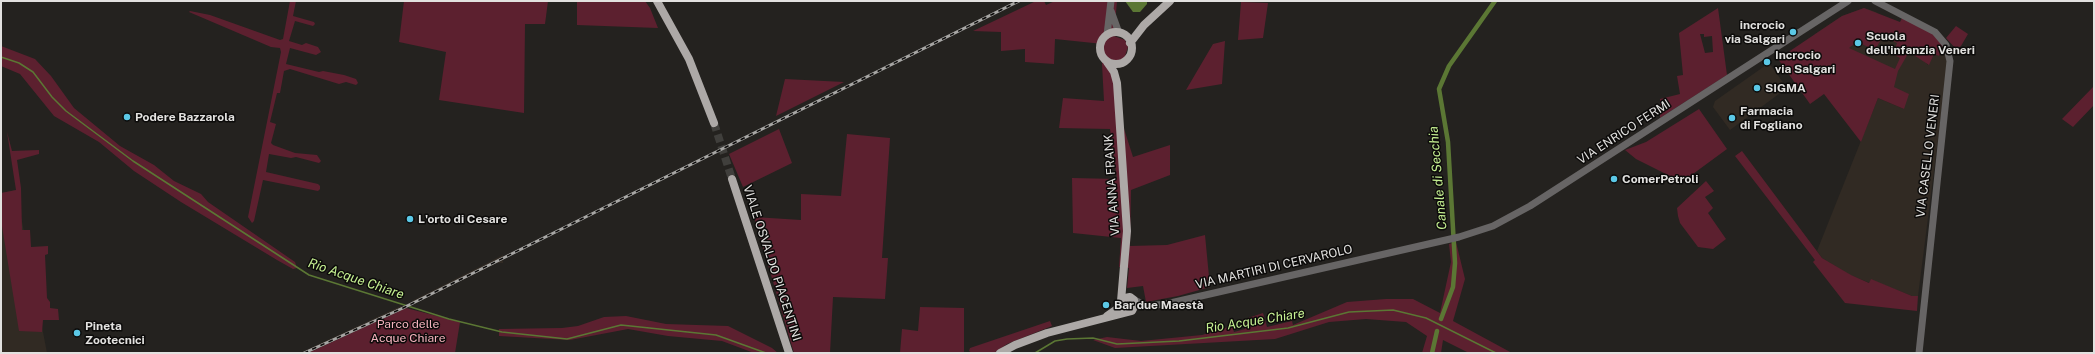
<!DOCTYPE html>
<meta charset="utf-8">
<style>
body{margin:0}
#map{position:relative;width:2095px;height:354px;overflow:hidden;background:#24221f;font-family:"Public Sans",sans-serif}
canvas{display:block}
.frame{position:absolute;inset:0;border:2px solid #e2e1df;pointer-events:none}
</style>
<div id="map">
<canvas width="2095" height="354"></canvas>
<div class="frame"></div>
</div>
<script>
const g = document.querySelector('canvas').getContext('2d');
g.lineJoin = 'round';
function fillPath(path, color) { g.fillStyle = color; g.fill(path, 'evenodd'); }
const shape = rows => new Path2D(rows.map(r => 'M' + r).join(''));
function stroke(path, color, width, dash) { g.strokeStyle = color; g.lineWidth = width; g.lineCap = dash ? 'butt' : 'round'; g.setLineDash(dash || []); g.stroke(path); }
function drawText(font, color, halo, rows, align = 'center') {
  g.font = font + ' "Public Sans",sans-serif'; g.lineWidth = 3; g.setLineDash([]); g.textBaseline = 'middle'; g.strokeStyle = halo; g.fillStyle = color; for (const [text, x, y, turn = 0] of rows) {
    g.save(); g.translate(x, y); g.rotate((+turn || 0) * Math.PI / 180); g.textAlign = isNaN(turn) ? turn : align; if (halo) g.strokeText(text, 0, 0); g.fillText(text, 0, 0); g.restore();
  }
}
fillPath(shape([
 [1864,8,1876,12,1928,65,1934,54,1939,56,1943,45,1948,61,1918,296,1912,296,1871,280,1870,283,1850,275,1822,258,1817,251,1878,98,1904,109,1894,87,1815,34,1842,16],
 [1769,63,1787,88,1730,130,1713,107,1715,101],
 [16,190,47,353,1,353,1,193],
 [503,255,503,263,497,263,414,304,412,301],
 [401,306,403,309,322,347,308,353,300,353]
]), '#312a23');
fillPath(shape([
 [290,1,296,1,293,16,314,22,315,24,313,26,295,21,289,41,302,45,306,43,318,47,321,52,316,55,290,48,286,64,319,72,323,71,344,75,356,79,358,83,356,85,346,82,339,84,290,69,284,71,280,93,277,93,270,122,276,124,271,143,273,145,295,153,317,155,321,161,319,163,296,157,291,158,269,154,266,172,318,184,320,186,320,189,318,191,263,180,254,221,252,223,248,217,281,52,280,48,271,47,189,12,190,11,210,15,280,40,283,39],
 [404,1,548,1,545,24,525,24,524,113,439,100,446,52,399,42],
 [577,1,645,1,650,8,658,28,577,25],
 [1036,1,1044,1,1046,5,1055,1,1117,1,1114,36,1125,40,1128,47,1124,59,1113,61,1113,73,1119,113,1133,157,1170,145,1170,175,1131,190,1130,246,1167,245,1205,235,1210,287,1178,296,1146,302,1143,286,1127,288,1129,268,1119,267,1121,238,1073,233,1072,178,1117,179,1110,129,1059,128,1063,98,1104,101,1102,64,1103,44,1055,39,1054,64,1025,62,1025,49,1001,51,1001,32,973,31],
 [1241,2,1268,3,1263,38,1238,40],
 [1718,8,1727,75,1660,118,1660,99,1680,94,1677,76,1683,75,1679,33],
 [1700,34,1704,34,1704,37,1712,36,1713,52,1705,53],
 [1864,8,1900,22,1903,16,1934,33,1943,45,1939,56,1934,54,1929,65,1909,52,1898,71,1894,87,1909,94,1904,109,1878,98,1861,142,1824,94,1810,104,1778,59,1842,16],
 [1883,36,1897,43,1893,54,1900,58,1895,69,1849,48,1857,42,1875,50],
 [1956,26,1968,34,1961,46,1956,49,1946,38],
 [1225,41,1222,84,1186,90,1213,44],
 [1,46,35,59,51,76,74,108,120,146,154,165,174,181,201,194,208,202,295,262,297,268,293,269,277,260,181,202,134,171,99,142,54,116,20,74,1,66],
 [785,79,844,82,776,116],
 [2094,86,2094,105,2073,127,2062,119],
 [1699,109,1727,149,1682,182,1636,159,1625,150,1646,142],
 [779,129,792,163,743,187,729,154],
 [7,132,12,151,39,150,39,154,17,160,21,188,22,230,30,230,31,247,48,246,48,254,45,255,47,298,50,302,50,308,58,309,59,320,43,320,42,332,19,331,1,220,1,193,16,190],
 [847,134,890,138,882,258,888,258,885,299,833,297,830,353,794,353,754,217,801,220,801,194,841,196],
 [1742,151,1822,258,1851,275,1869,283,1871,279,1912,296,1918,296,1917,311,1845,303,1813,262,1815,260,1735,156],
 [1706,181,1714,191,1705,197,1713,208,1708,213,1726,239,1713,249,1698,247,1680,223,1678,216,1677,208],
 [1456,242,1465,279,1453,321,1512,353,1469,353,1443,340,1441,353,1422,353,1427,336,1406,322,1366,319,1329,322,1275,339,1115,348,1093,340,1107,337,1141,341,1202,335,1232,326,1234,332,1245,329,1242,320,1263,313,1267,327,1292,321,1293,325,1347,302,1386,299,1413,299,1440,313,1451,262,1449,244],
 [920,307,964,308,964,353,900,353,902,329,918,331],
 [406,308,460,322,455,353,308,353],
 [626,316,666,324,728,326,772,348,778,353,754,353,722,341,668,336,628,329,570,340,499,336,499,329,562,328,578,326,604,317],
 [1050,321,1052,326,1007,344,994,353,972,353,969,351,970,348]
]), '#5c202f');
fillPath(shape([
 [1125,1,1147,1,1147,4,1140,12,1133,12]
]), '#5b7734');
stroke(shape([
 [1,57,19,63,33,72,52,97,66,111,133,161,309,275,449,319,502,332,567,339,621,325,716,335,766,353],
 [1035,353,1055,341,1067,339,1093,338,1117,344,1179,341,1288,328,1349,312,1393,310,1426,318,1496,353]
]), '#5b7734', 1.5);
stroke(shape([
 [1441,319,1453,287,1455,263,1448,142,1439,89,1449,66,1495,1],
 [1432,353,1437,331]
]), '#5b7734', 4.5);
stroke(shape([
 [714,123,732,179]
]), '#403f3c', 8, [8, 4]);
stroke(shape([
 [1875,1,1935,32,1946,45,1950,61,1919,353],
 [1111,11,1119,33],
 [1107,35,1111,1],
 [1134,300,1147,306,1166,304,1459,237,1493,226,1530,206,1848,1]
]), '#676565', 7);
stroke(shape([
 [657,1,689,59,714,123],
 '1100 48a16 16 0 1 1 32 0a16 16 0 1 1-32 0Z',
 [1130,43,1144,25,1170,1],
 [1107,62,1114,72,1117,83,1127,231,1121,301],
 [732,179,789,353],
 [1000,353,1015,345,1047,333,1132,311,1135,305,1134,300,1130,297,1125,298,1117,309,1107,316]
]), '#ada9a7', 8);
const rail = shape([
 [304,353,403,308,1019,1]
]);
stroke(rail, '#a7a6a4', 3);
stroke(rail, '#0c0b0a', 1.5, [4.5]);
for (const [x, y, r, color] of [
 [1793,32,4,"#5bc8e6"],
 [1858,43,4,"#5bc8e6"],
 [1767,62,4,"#5bc8e6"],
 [1757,88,4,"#5bc8e6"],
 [127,117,4,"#5bc8e6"],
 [1732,118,4,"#5bc8e6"],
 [1614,179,4,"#5bc8e6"],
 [410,219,4,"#5bc8e6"],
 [1106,305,4,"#5bc8e6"],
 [77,333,4,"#5bc8e6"]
]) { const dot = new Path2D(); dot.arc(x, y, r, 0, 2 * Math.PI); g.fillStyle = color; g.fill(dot); stroke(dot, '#0c0b0a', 1.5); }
drawText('bold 12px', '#e2e1df', '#0c0b0a', [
 ["incrocio",1785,25,"right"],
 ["via Salgari",1785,39,"right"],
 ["Scuola",1866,36],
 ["dell'infanzia Veneri",1866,50],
 ["Incrocio",1775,55],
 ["via Salgari",1775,69],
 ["SIGMA",1765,88],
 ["Farmacia",1740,111],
 ["di Fogliano",1740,125],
 ["Podere Bazzarola",135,117],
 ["ComerPetroli",1622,179],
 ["L'orto di Cesare",418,219],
 ["Bar due Maestà",1114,305],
 ["Pineta",85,326],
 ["Zootecnici",85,340]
], 'left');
drawText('12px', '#e2e1df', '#0c0b0a', [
 ["VIA ENRICO FERMI",1624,132,-33],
 ["VIA CASELLO VENERI",1928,156,-83],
 ["VIA ANNA FRANK",1112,185,-94],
 ["VIALE OSVALDO PIACENTINI",772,263,72],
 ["VIA MARTIRI DI CERVAROLO",1274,267,-13]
]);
drawText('12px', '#f5b3be', '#0c0b0a', [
 ["Parco delle",408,324],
 ["Acque Chiare",408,338]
]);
drawText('italic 13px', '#c6f192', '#0c0b0a', [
 ["Canale di Secchia",1438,178,-95],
 ["Rio Acque Chiare",356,279,19],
 ["Rio Acque Chiare",1255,321,-9]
]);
</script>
